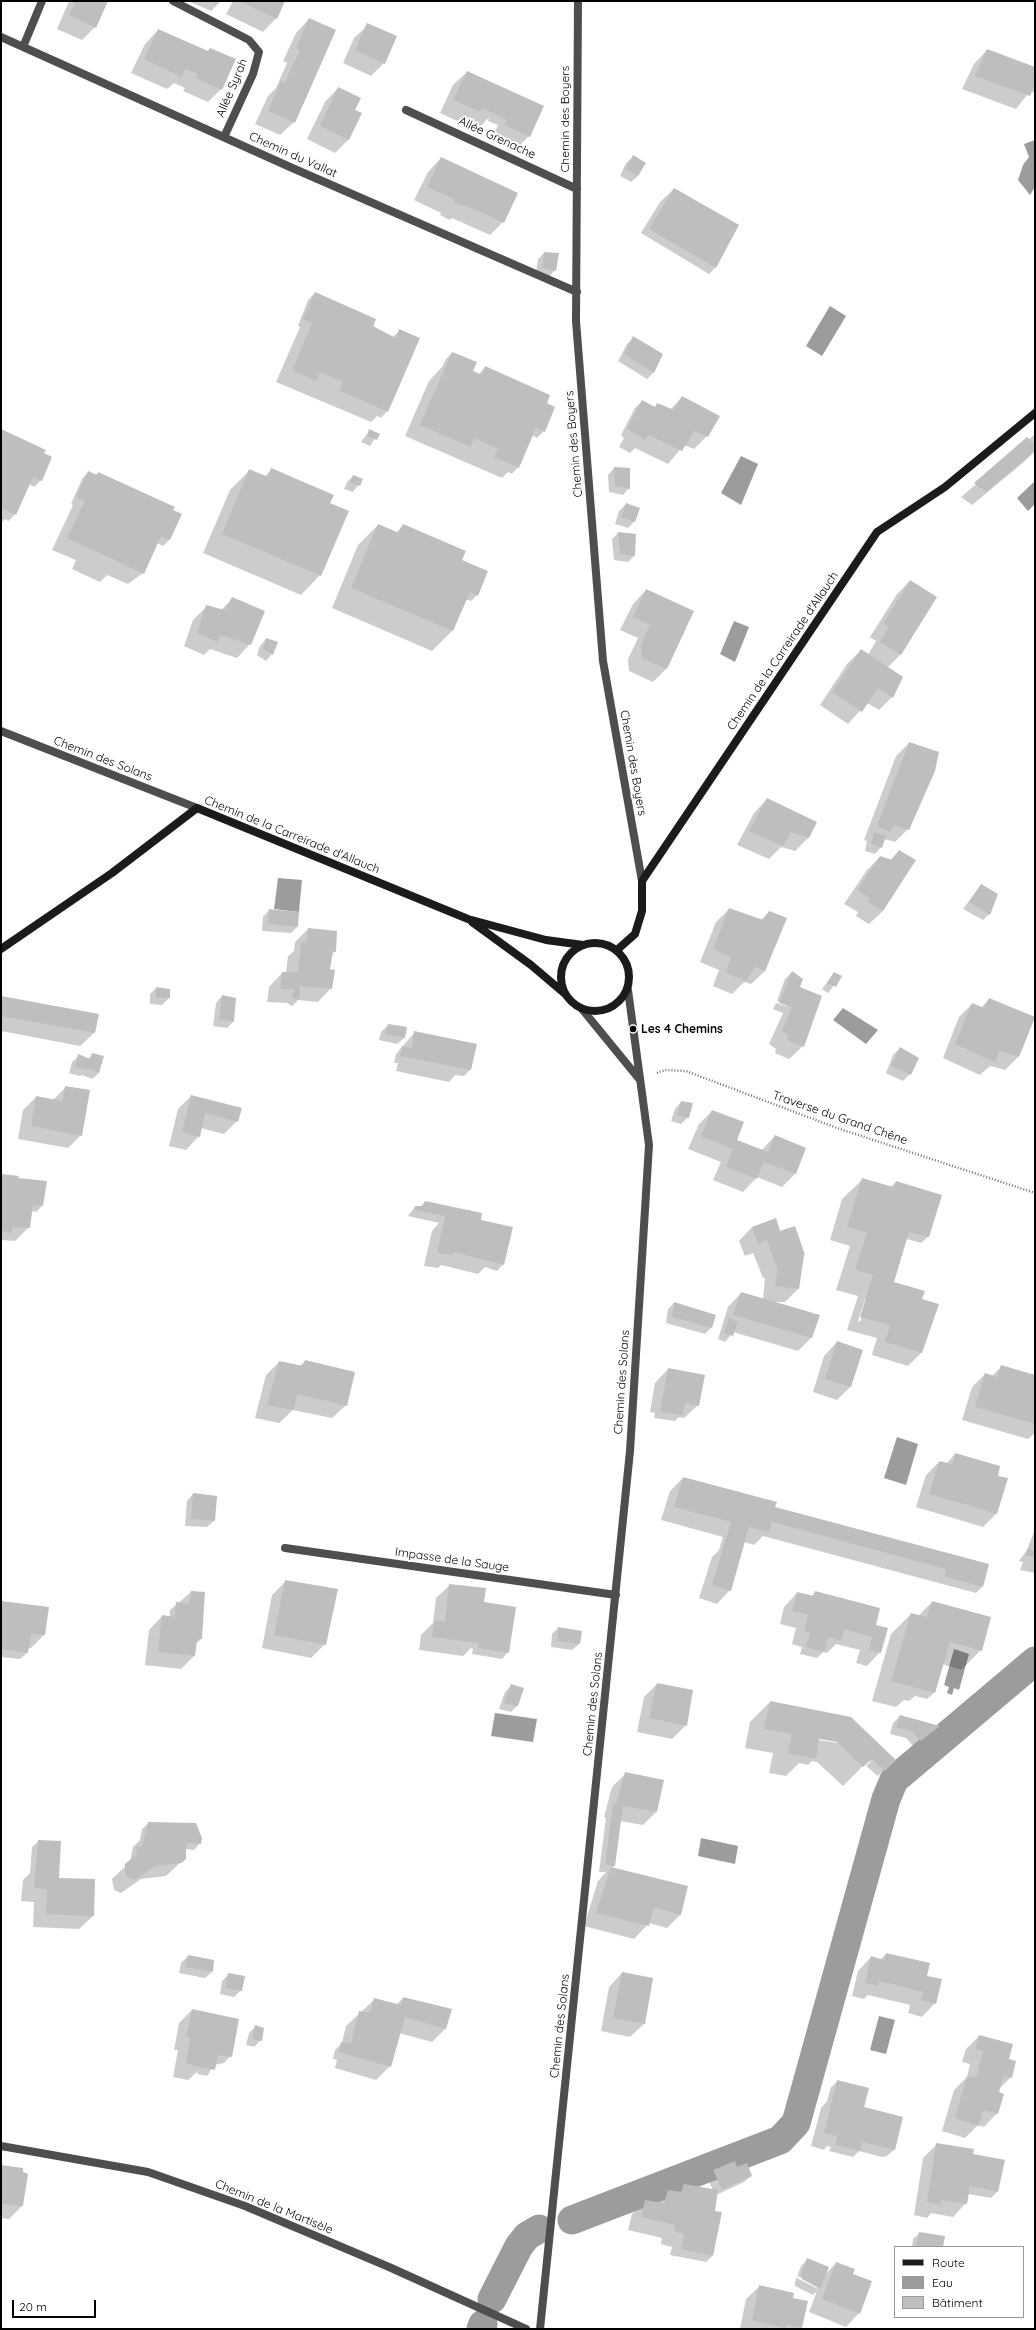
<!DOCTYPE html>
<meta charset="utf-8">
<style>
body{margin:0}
#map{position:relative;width:1036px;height:2330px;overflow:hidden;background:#fff;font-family:Quicksand,sans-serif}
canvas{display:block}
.frame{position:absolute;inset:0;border:2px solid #000;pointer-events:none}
.legend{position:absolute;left:894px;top:2246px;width:130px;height:72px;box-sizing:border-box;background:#fff;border:1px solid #999;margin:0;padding:5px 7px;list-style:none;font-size:12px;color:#000}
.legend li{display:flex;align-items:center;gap:8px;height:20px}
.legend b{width:20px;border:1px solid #999}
.scale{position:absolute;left:12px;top:2300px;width:84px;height:18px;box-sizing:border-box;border:2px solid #000;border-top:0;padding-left:5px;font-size:12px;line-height:14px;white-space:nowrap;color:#000;-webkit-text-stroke:3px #fff;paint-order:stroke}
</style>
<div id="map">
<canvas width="1036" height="2330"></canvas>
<div class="frame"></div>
<ul class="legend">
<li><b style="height:5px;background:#1b1b1b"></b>Route</li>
<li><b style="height:11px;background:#9c9c9c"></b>Eau</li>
<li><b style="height:11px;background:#bebebe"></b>Bâtiment</li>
</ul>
<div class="scale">20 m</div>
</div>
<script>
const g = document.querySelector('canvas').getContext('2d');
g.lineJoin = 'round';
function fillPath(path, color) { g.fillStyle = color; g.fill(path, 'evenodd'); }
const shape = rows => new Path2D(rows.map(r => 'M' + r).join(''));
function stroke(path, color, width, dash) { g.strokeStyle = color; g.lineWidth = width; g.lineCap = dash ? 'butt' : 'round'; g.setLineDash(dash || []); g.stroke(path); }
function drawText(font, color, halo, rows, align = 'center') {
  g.font = font + ' Quicksand,sans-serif'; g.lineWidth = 4; g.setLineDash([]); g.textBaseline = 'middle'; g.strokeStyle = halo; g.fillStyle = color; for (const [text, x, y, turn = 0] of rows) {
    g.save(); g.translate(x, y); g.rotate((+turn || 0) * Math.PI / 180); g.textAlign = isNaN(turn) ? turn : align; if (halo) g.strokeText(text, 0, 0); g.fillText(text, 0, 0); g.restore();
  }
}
fillPath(shape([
 [1035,140,1035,187,1030,195,1018,180,1023,165,1029,157,1024,144],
 [830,306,846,316,822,356,806,346],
 [741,456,758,464,741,505,721,493],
 [1035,481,1035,504,1028,511,1017,498],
 [734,621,749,627,735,662,720,654],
 [278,878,302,880,299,912,274,909],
 [843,1008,878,1030,866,1044,833,1020],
 [897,1437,918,1444,906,1485,884,1478],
 [954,1649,969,1654,959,1690,954,1688,952,1695,947,1693,949,1687,944,1685],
 [495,1713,537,1719,533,1742,491,1736],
 [701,1838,738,1846,735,1864,698,1856],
 [879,2016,895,2020,886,2054,870,2050]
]), '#9c9c9c');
fillPath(shape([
 [69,1,107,1,95,27,82,40,57,29],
 [188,1,221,1,211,11],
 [233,1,284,1,276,18,263,32,226,14],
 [309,19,294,122,280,135,255,124,268,96,276,88,287,63,283,61,296,33],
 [368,25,384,63,371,76,343,63,354,38],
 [158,30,207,52,210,49,221,89,208,102,183,91,185,88,174,83,167,89,131,73,145,44],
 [987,50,1035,68,1035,93,1030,91,1016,109,962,89,974,64],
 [467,72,529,136,516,149,492,138,498,125,488,121,489,117,480,127,469,122,466,125,440,113,453,85],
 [338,88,354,110,349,139,335,153,307,139,325,102],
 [633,157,638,176,631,182,620,176,626,163],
 [441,158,503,222,490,235,452,218,450,220,440,215,441,213,414,200,428,172],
 [674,189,737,225,715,268,709,274,641,233,660,202],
 [544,253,555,270,549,277,536,274,538,259],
 [315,293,393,337,400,330,387,411,381,418,377,416,371,422,276,382,300,327,298,326,308,300],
 [633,338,662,355,653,373,647,379,618,361,627,344],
 [452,353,472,371,479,374,485,367,545,404,544,431,537,438,532,435,518,467,512,474,508,472,502,478,405,436,429,381,442,367,446,359],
 [682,397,707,436,694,449,684,445,668,464,635,448,630,453,619,447,624,438,621,435,635,408,642,401,654,408,657,404,670,410],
 [1,430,41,480,34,487,29,484,15,514,9,521,5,519,1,523],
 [370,430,378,434,370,446,361,442],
 [1035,434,1035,451,1024,462,972,505,961,497],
 [614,468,629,488,623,495,609,492,608,475],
 [272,469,328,504,320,575,301,595,203,553,230,490,250,470,265,476],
 [88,472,96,475,98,473,170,514,169,540,163,546,157,543,143,573,128,584,107,575,100,582,72,569,76,560,52,550,73,505,71,504,82,479],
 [353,476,362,480,353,492,344,489,347,482],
 [626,504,635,521,628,528,615,524,619,511],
 [378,525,396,533,403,525,461,560,477,595,471,601,465,599,452,631,432,651,332,608,358,545],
 [618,533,635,534,634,556,628,562,614,560,612,539],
 [910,581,901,654,887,668,892,697,879,710,867,703,848,724,820,705,847,664,861,650,868,655,876,641,870,637,897,594],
 [646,590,680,639,666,669,653,682,629,671,628,659,638,638,620,630,633,604],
 [232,599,250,644,237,658,210,649,204,655,184,646,193,620,207,606,221,610],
 [266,639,272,654,266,661,257,655,260,646],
 [909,743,908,829,895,842,884,839,881,847,875,854,865,851,867,841,864,840,896,756],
 [767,799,809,837,795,851,781,847,769,859,737,845,754,813],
 [899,851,883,911,869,924,856,916,858,912,844,904,867,870,880,857,890,860],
 [981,885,989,914,983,920,963,909],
 [729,909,761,920,769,912,786,919,765,971,751,984,744,982,732,994,713,986,719,970,700,962,716,922],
 [269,910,297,927,291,933,262,931,263,917],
 [308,929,336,932,335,951,331,955,329,970,331,988,318,1002,298,1000,292,1006,287,1003,267,1002,269,987,282,973,286,973,288,956,294,951,295,942],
 [792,972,797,992,803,1046,789,1059,775,1053,776,1049,769,1044,783,1013,773,1009,776,1003,786,1006,786,1004,777,1001,785,979],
 [834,973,841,976,828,993,822,989],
 [156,988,169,990,169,998,162,1005,150,1004,150,994],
 [222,996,233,1022,227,1028,213,1026,216,1003],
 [1,997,98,1015,94,1033,80,1046,1,1031],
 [989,999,1018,1057,1005,1070,990,1066,980,1075,943,1058,959,1017,972,1004,981,1008],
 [388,1025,404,1038,397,1044,379,1040,381,1032],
 [415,1032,470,1070,464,1076,455,1075,449,1082,396,1071,398,1063,394,1063,396,1054],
 [900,1048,910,1074,903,1081,886,1073,893,1055],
 [93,1054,99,1073,92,1079,82,1075,80,1076,69,1073,72,1062,79,1056,88,1059],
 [66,1087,81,1135,68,1148,18,1139,23,1110,36,1097,53,1100],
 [191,1096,237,1121,224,1134,201,1128,199,1136,186,1150,169,1146,178,1109],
 [681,1102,688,1117,681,1124,671,1121,675,1109],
 [712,1111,735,1140,761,1151,775,1136,805,1148,795,1174,782,1187,757,1177,743,1192,713,1180,721,1162,688,1149,699,1124],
 [1,1175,17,1179,42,1206,36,1212,31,1211,29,1227,15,1241,1,1240],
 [862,1180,891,1187,896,1182,940,1196,928,1237,921,1243,907,1239,905,1241,892,1282,921,1299,938,1305,921,1353,908,1366,872,1355,877,1338,847,1330,858,1296,836,1290,850,1246,830,1240,842,1199],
 [865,1299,867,1299,860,1322,858,1321],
 [425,1202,480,1221,503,1264,497,1271,485,1267,478,1274,441,1265,438,1268,424,1266,432,1231,439,1223,408,1216,415,1207,420,1207],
 [776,1219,780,1232,794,1227,804,1255,798,1289,785,1302,770,1302,812,1337,798,1351,733,1332,725,1342,718,1339,728,1307,741,1293,763,1299,765,1278,763,1278,753,1253,745,1256,739,1241,752,1227],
 [674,1303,711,1328,705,1334,666,1323,668,1309],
 [837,1342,862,1350,850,1387,837,1400,813,1392,824,1356],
 [305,1361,346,1405,332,1418,293,1410,279,1423,255,1418,266,1375,279,1362,300,1366],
 [1001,1367,1035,1376,1035,1433,1028,1439,962,1420,972,1387,985,1374,992,1376],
 [668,1369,698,1405,684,1418,679,1417,675,1421,654,1418,655,1413,650,1412,655,1383],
 [955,1454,997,1476,996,1514,983,1527,916,1507,926,1475,939,1462,946,1464],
 [683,1478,983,1579,982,1587,976,1593,763,1536,754,1545,744,1542,730,1590,717,1604,699,1598,712,1557,719,1550,723,1537,661,1520,670,1491],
 [193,1494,214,1521,207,1527,185,1526,187,1501],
 [1035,1529,1035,1573,1020,1570,1023,1562,1019,1561,1027,1550],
 [285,1582,325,1644,311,1658,262,1648,272,1595],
 [450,1585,483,1603,508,1652,502,1659,472,1654,473,1649,471,1648,463,1656,419,1650,421,1635,433,1623,436,1598],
 [191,1592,201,1639,196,1644,194,1656,181,1669,145,1665,149,1630,162,1616,170,1616,170,1610],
 [815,1592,875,1626,880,1652,867,1666,856,1663,860,1650,836,1644,827,1653,823,1652,817,1658,800,1654,802,1647,792,1644,796,1628,780,1624,784,1607,797,1593,811,1597],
 [1,1602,48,1608,44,1635,31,1648,28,1648,27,1653,20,1659,1,1657],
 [932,1602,981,1650,961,1670,942,1664,934,1693,927,1699,915,1696,909,1701,904,1700,896,1707,872,1701,891,1634,911,1614,918,1616],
 [558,1628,579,1644,572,1650,551,1647,552,1634],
 [657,1684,686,1725,672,1739,637,1732,644,1697],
 [511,1686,517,1706,511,1712,499,1709,505,1692],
 [770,1702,894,1760,878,1776,866,1766,871,1761,869,1760,843,1786,817,1762,812,1761,808,1765,799,1763,786,1776,769,1773,773,1753,745,1748,750,1722],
 [818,1738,836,1741,838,1743,818,1740],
 [900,1716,938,1727,914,1747,906,1738,890,1734,893,1723],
 [626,1773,656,1812,643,1825,620,1821,614,1866,612,1868,686,1887,680,1915,667,1928,649,1923,634,1939,584,1926,598,1881,606,1872,599,1872,606,1818,604,1817,612,1787],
 [149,1823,200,1843,194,1850,185,1849,185,1858,166,1876,141,1879,121,1893,114,1890,112,1879,130,1862,133,1847,140,1840,142,1829],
 [39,1841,58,1879,93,1916,79,1929,33,1927,34,1902,21,1901,23,1880,30,1873,32,1847],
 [886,1954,926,1977,935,2003,922,2017,908,2013,910,2005,868,1995,864,1999,852,1996,858,1971,871,1957,880,1960],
 [188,1956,212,1972,205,1978,179,1973,181,1963],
 [622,1973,652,1979,644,2024,630,2037,601,2031,609,1987],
 [229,1974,241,1990,234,1997,220,1994,222,1981],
 [403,1998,446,2028,432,2042,399,2033,390,2066,376,2080,335,2068,337,2060,333,2059,335,2050,342,2043,346,2026,375,1999,396,2005],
 [192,2010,232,2054,224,2063,214,2065,207,2076,197,2074,198,2071,188,2080,173,2077,178,2050,174,2050,179,2023],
 [256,2026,261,2040,254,2047,246,2045,249,2033],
 [979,2036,1007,2060,1011,2077,999,2089,997,2113,984,2127,978,2125,965,2138,942,2131,954,2090,967,2077,970,2064,962,2062,966,2049],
 [838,2081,863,2108,894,2150,887,2156,882,2157,859,2151,853,2157,829,2151,831,2147,827,2146,824,2150,811,2146,821,2108,827,2101,831,2087],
 [937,2144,971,2155,1004,2160,997,2192,991,2198,968,2194,966,2203,953,2217,931,2213,927,2218,914,2215,923,2158],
 [1,2166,22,2206,9,2219,1,2218],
 [737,2168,751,2176,744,2182,716,2195,714,2212,712,2256,706,2262,670,2255,672,2247,661,2244,662,2238,628,2230,632,2214,646,2201,657,2203,668,2191,677,2193,684,2185,713,2190,707,2177,714,2171],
 [920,2233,942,2247,912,2247,913,2239],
 [807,2260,825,2275,836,2263,852,2274,859,2313,846,2327,809,2312,817,2291,813,2295,795,2286,795,2282,801,2266],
 [798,2276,818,2287,818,2289,797,2278],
 [760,2286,792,2299,801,2327,799,2329,740,2329,746,2299]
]), '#0003');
stroke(shape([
 [572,2220,780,2140,796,2123,886,1799,894,1780,1035,1661],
 [492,2299,519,2246,527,2236,539,2229],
 [481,2329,483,2324]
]), '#9c9c9c', 29);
fillPath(shape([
 [76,1,108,1,96,28,69,15],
 [239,1,285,1,277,19],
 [309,18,336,30,295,123,268,111,281,81,285,83,290,71,300,50,296,48],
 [367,23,397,36,385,64,355,50],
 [158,29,208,51,210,48,236,59,222,90,196,78,198,74,185,69,182,77,144,59],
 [987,49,1035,67,1035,84,1030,96,975,76],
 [467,71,544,106,530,137,504,125,507,120,482,108,480,112,453,100],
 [338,87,361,98,355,110,362,113,349,140,320,126],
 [633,155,646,163,638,176,626,169],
 [441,157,518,193,504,223,466,205,464,207,453,202,454,199,427,187],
 [674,188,739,225,716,268,649,229],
 [544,252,559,253,556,271,542,268],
 [315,292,376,319,373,327,396,338,399,329,420,338,388,412,340,391,343,382,320,372,316,381,292,370,312,323,303,319],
 [633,336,663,354,654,373,624,354],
 [452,352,477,362,473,371,482,375,485,366,550,395,547,403,555,407,545,432,536,428,519,468,494,457,498,449,474,438,471,447,420,425],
 [682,396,720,416,708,437,694,431,682,451,649,435,645,440,627,429,642,400,655,407,657,403,674,410],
 [1,429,46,450,44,453,52,457,42,481,33,477,16,515,1,508],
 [369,429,380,434,377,440,367,436],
 [1027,437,1035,445,1035,451,986,492,974,483],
 [614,467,630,468,630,489,615,486],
 [271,468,334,495,330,503,349,511,321,576,222,534,249,469,268,477],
 [88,471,97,475,98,472,175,507,173,510,182,514,170,540,161,536,144,574,67,538,85,501,76,497],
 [353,475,363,479,360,486,350,483],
 [626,503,640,508,635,522,621,517],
 [378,524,399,533,403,524,466,551,462,560,488,571,478,596,470,592,453,631,351,588],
 [618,532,636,534,635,556,620,554],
 [910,580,937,597,901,655,880,642,889,627,883,624],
 [646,589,694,611,667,669,642,658,641,645,650,625,633,617],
 [232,597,265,611,251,645,221,635,218,642,197,633,206,605,225,610],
 [266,638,278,642,273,655,263,649],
 [861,649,903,677,893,698,878,688,862,712,832,692],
 [909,742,939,752,935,771,909,830,894,825,890,832,877,826],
 [767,798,817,822,809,838,791,832,783,846,749,831],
 [874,832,886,836,882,848,871,844],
 [899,850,916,860,883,911,868,902,870,899,857,890,880,856,892,860],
 [981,884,998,894,990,915,969,902],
 [729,908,763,920,769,911,787,918,765,971,755,967,746,981,726,973,731,957,713,949],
 [269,909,299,912,298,927,268,924],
 [308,928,337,931,336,952,333,951,330,969,335,970,332,989,300,986,299,1000,292,998,294,989,280,989,282,972,298,972,301,942,306,942],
 [792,971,803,979,800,987,822,996,804,1047,787,1040,789,1036,782,1031,792,1007,779,1003],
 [834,972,842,976,836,987,827,983],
 [156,987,170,989,170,998,156,998],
 [222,995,236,998,234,1022,219,1019],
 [1,996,99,1014,95,1033,1,1016],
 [989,998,1035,1017,1019,1057,999,1051,995,1062,955,1044,972,1003,984,1008],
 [388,1024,407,1027,405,1038,385,1034],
 [414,1031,477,1044,471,1070,400,1056,402,1046,412,1048],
 [900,1047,919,1058,911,1075,891,1066],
 [92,1053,104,1056,99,1073,88,1068,88,1070,75,1067,78,1054,90,1059],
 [65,1086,90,1090,82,1136,31,1126,36,1096,62,1101],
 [191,1095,242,1108,238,1122,205,1113,200,1137,182,1132],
 [681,1101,693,1103,689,1118,677,1115],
 [712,1110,744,1122,737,1140,768,1152,775,1135,806,1148,796,1174,764,1162,757,1179,726,1167,733,1149,701,1136],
 [1,1174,19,1176,18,1178,47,1181,43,1206,33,1205,30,1228,12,1227,12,1233,1,1231],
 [862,1178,893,1187,896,1181,942,1195,929,1237,909,1232,894,1282,925,1291,922,1299,939,1304,922,1353,885,1342,890,1325,860,1317,873,1275,855,1270,867,1233,847,1227],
 [425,1201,482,1213,481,1220,513,1227,504,1265,454,1252,452,1255,437,1253,445,1216,414,1210,415,1206,423,1206],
 [776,1218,780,1231,795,1226,805,1255,804,1255,799,1289,775,1286,778,1265,776,1266,767,1240,758,1244,752,1227],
 [741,1292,820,1315,812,1338,733,1315],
 [674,1302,716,1315,712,1328,672,1317],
 [729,1318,738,1322,733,1336,724,1333],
 [837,1341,863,1350,851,1387,825,1379],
 [305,1360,355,1372,347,1406,297,1394,294,1410,267,1405,279,1361,303,1366],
 [1001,1365,1035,1375,1035,1424,975,1407,985,1373,997,1377],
 [668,1368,705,1375,699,1406,685,1403,682,1415,660,1412],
 [955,1453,1000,1466,998,1476,1008,1478,997,1514,929,1494,939,1461,952,1464],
 [683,1477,777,1502,775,1507,989,1564,983,1587,945,1577,946,1569,772,1522,769,1532,749,1527,731,1591,712,1585,731,1522,674,1507],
 [193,1493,217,1496,215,1521,191,1519],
 [1028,1548,1035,1551,1035,1557,1025,1555],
 [285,1580,338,1589,326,1645,274,1635],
 [449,1584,486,1588,484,1602,516,1607,509,1653,478,1648,478,1643,432,1637,434,1621,445,1621],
 [191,1591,205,1592,202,1639,197,1639,195,1656,158,1652,162,1615,175,1617,176,1602,189,1604],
 [815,1591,880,1608,876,1625,888,1628,881,1653,869,1650,872,1637,844,1629,841,1641,828,1637,824,1652,806,1647,810,1632,804,1631,808,1615,792,1611,797,1592,814,1596],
 [1,1601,49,1607,45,1635,31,1634,28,1653,1,1649],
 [932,1601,991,1617,982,1651,950,1642,935,1693,891,1681,911,1613,927,1617],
 [558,1627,582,1631,580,1644,557,1641],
 [657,1683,693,1690,687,1726,649,1718],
 [511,1684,524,1688,518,1706,504,1703],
 [770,1701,851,1717,896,1760,885,1771,872,1759,863,1767,837,1742,819,1739,816,1759,788,1753,792,1734,764,1729],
 [900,1715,940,1726,921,1741,913,1732,896,1727],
 [625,1772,664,1780,657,1812,623,1806,615,1866,605,1865,613,1803,616,1804],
 [148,1822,196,1823,202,1838,201,1844,186,1843,186,1859,181,1863,155,1866,135,1880,127,1877,125,1872,125,1864,137,1854,136,1847,142,1846],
 [38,1840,61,1841,59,1878,95,1879,94,1916,46,1914,47,1889,34,1888],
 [611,1867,688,1886,681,1915,654,1907,649,1926,596,1913],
 [886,1953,930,1963,927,1976,942,1979,936,2004,921,2000,923,1992,879,1981,878,1986,865,1983,871,1956,884,1960],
 [188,1955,214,1960,213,1972,185,1967],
 [622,1972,653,1978,645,2024,613,2018],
 [228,1973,245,1976,242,1991,225,1988],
 [403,1997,452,2009,446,2029,405,2017,391,2067,339,2052,341,2042,351,2043,359,2011,370,2013,374,1998,401,2005],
 [192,2009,239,2019,232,2057,218,2055,215,2070,186,2064,190,2037,186,2037],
 [255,2025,264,2028,262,2041,252,2039],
 [979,2035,1013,2044,1009,2059,1016,2061,1012,2078,1004,2075,999,2092,1004,2094,998,2114,983,2110,979,2126,955,2118,967,2076,976,2078,983,2051,975,2049],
 [837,2080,869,2088,864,2107,903,2117,895,2150,862,2142,860,2151,835,2145,837,2136,824,2133],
 [936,2143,974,2149,973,2154,1005,2160,998,2192,970,2186,967,2204,941,2200,941,2205,927,2202],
 [735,2161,737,2167,747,2163,752,2176,722,2190,713,2170],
 [1,2165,23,2168,23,2172,28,2174,23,2206,1,2204],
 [684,2184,718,2190,715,2211,722,2212,713,2256,681,2249,684,2234,674,2231,675,2225,641,2217,645,2200,664,2203,668,2190,681,2192],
 [919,2232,945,2236,943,2247,916,2247],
 [807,2258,829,2267,820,2289,802,2279,801,2274],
 [836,2262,855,2269,853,2274,872,2281,860,2314,822,2299],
 [759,2285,794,2293,793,2298,808,2301,802,2328,787,2325,786,2328,752,2320]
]), '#bebebe');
stroke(shape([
 [657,1073,665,1070,686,1071,837,1128,1035,1193]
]), '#707070', 2.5, [1, 2]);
stroke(shape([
 [173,1,249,40,259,52,253,74,224,137],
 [578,1,576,321,603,661,642,881],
 [1,37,290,167,577,292],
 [23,47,42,1],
 [406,110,577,189],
 [1,731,197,808],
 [582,1009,640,1080],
 [285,1548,616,1595],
 [1,2146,148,2172,245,2206,389,2267,526,2329],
 [540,2329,630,1451,649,1145,628,990]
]), '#4e4e4e', 8);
stroke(shape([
 [472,922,531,965,564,993],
 '561 977a34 34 0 1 1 68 0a34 34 0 1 1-68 0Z',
 [1,949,112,873,197,808,468,919,546,940,583,945],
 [617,950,635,934,642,911,642,881,877,532,945,487,1035,413]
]), '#1b1b1b', 8);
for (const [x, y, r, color] of [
 [633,1029,4,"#000"]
]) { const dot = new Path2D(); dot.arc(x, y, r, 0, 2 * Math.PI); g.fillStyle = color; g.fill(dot); stroke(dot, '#fff', 1.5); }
drawText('12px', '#000', '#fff', [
 ["Allée Syrah",232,88,-67],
 ["Chemin des Boyers",565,119,-90],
 ["Allée Grenache",497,138,25],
 ["Chemin du Vallat",293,155,24],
 ["Chemin des Boyers",574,444,-95],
 ["Chemin de la Carreirade d'Allauch",783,651,-56],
 ["Chemin des Solans",103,759,21],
 ["Chemin des Boyers",633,763,80],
 ["Chemin de la Carreirade d'Allauch",292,835,22],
 ["Traverse du Grand Chêne",840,1118,19],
 ["Chemin des Solans",622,1382,-86],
 ["Impasse de la Sauge",452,1560,8],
 ["Chemin des Solans",593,1704,-84],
 ["Chemin des Solans",560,2026,-84],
 ["Chemin de la Martisèle",274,2207,22]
]);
drawText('bold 12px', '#000', '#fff', [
 ["Les 4 Chemins",641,1029]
], 'left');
</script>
